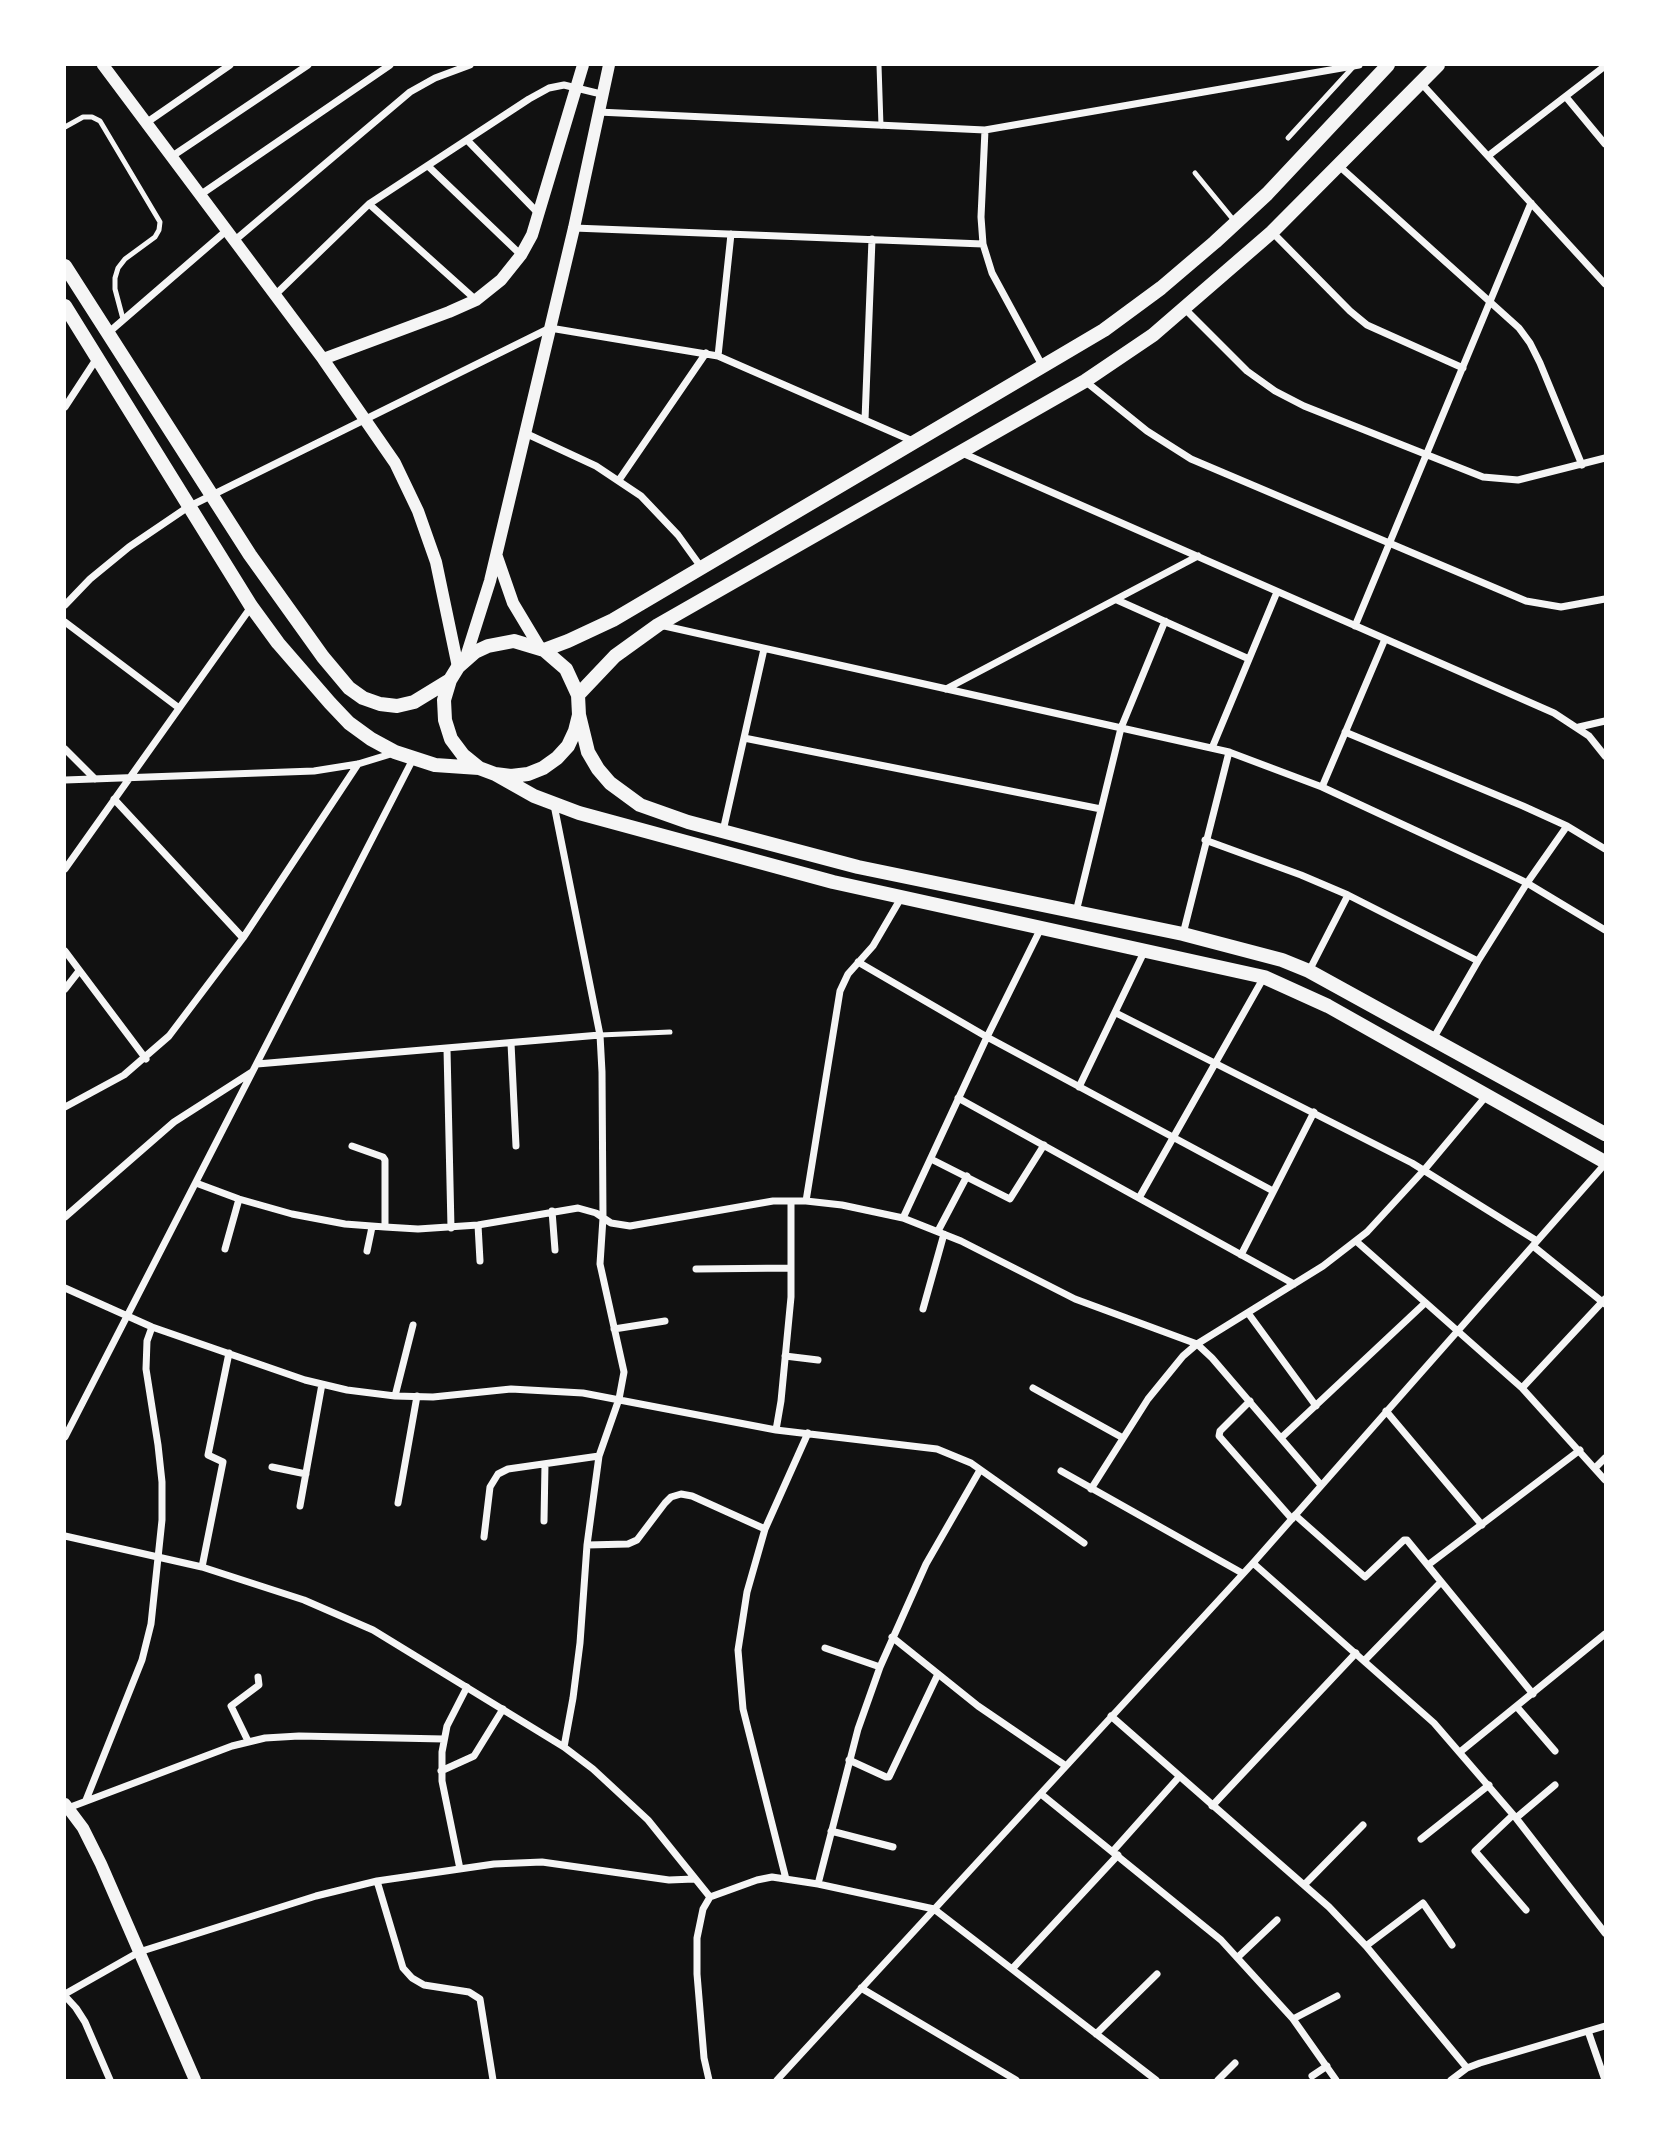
<!DOCTYPE html>
<style>
body{margin:0}
#map{position:relative;width:1670px;height:2145px;overflow:hidden;background:#111;font-family:Figtree,sans-serif}
canvas{display:block}
.frame{position:absolute;inset:0;border:66px solid #fff;pointer-events:none}
</style>
<div id="map">
<canvas width="1670" height="2145"></canvas>
<div class="frame"></div>
</div>
<script>
const g = document.querySelector('canvas').getContext('2d');
g.lineJoin = 'round';
const shape = rows => new Path2D(rows.map(r => 'M' + r).join(''));
function stroke(path, color, width, dash) { g.strokeStyle = color; g.lineWidth = width; g.lineCap = dash ? 'butt' : 'round'; g.setLineDash(dash || []); g.stroke(path); }
stroke(shape([
 [879,65,881,126],
 [65,127,83,117,92,117,100,121,160,222,159,230,155,237,125,259,118,268,115,278,115,289,123,319],
 [1288,138,1354,66],
 [1195,173,1236,223],
 [600,1035,670,1032]
]), '#f5f5f5', 5);
stroke(shape([
 [1421,83,1605,284],
 [1566,97,1605,144],
 [598,112,985,130,1359,65],
 [146,123,230,65],
 [985,130,981,217,983,244,992,273,1043,367],
 [467,140,539,214],
 [1488,156,1605,66],
 [171,157,308,65],
 [1338,165,1519,328,1530,343,1540,363,1582,465],
 [428,166,521,255],
 [200,195,390,65],
 [369,204,476,300],
 [574,228,983,244],
 [1272,232,1350,311,1367,325,1463,368],
 [234,241,410,92,435,78,470,65],
 [275,295,369,204,529,99,549,88,564,85,601,94],
 [1185,309,1247,371,1275,391,1304,406,1483,477,1518,480,1605,458],
 [108,333,226,231],
 [718,356,731,234],
 [1085,381,1147,431,1191,459,1526,601,1561,607,1605,599],
 [65,407,97,358],
 [865,420,872,239],
 [525,433,596,466,641,496,678,535,701,567],
 [960,452,1554,713,1589,736,1605,756],
 [619,480,706,353],
 [1117,600,1249,659],
 [65,605,90,579,129,547,188,507,550,328,718,356,915,442],
 [65,622,179,708],
 [660,625,1229,752,1322,787,1492,866,1527,883,1605,930],
 [1355,626,1531,203],
 [946,689,1198,556],
 [1579,727,1605,721],
 [1345,732,1523,806,1567,826,1605,849],
 [744,738,1101,809],
 [1212,748,1277,592],
 [65,749,95,779],
 [65,780,314,771,358,764,394,753],
 [1322,787,1385,639],
 [114,799,243,938],
 [554,805,600,1035,602,1072,603,1218,600,1264,624,1372,619,1399,599,1456,587,1545,580,1643,573,1698,564,1747],
 [723,831,764,649],
 [1205,840,1301,875,1348,895,1478,961],
 [65,869,251,607],
 [1076,912,1121,728,1165,621],
 [1183,934,1229,752],
 [65,951,146,1059],
 [858,962,987,1037,1273,1191],
 [1309,971,1348,895],
 [65,989,79,971],
 [1116,1013,1412,1163,1537,1241],
 [1433,1039,1478,961,1527,883,1567,826],
 [511,1043,516,1146],
 [447,1049,451,1228],
 [257,1064,600,1035],
 [1079,1087,1145,950],
 [958,1098,1294,1284],
 [65,1107,124,1075,169,1036,243,938,358,764],
 [352,1146,383,1157,385,1160,385,1227],
 [931,1159,1010,1199,1044,1145],
 [196,1183,239,1199,292,1214,345,1224,385,1227,418,1229,478,1225,578,1208,596,1213,611,1223,630,1226,773,1201,806,1201,842,1205,903,1218,961,1241,1075,1299,1197,1344,1212,1358,1321,1485],
 [1139,1198,1264,977],
 [806,1201,840,991,848,974,873,946,901,898],
 [552,1211,555,1250],
 [65,1217,174,1122,252,1072],
 [903,1218,987,1037,1041,928],
 [478,1225,480,1261],
 [938,1231,967,1176],
 [1356,1241,1522,1388,1605,1480],
 [1533,1246,1605,1304],
 [225,1249,239,1199],
 [367,1251,372,1227],
 [1241,1255,1314,1112],
 [696,1269,791,1268],
 [65,1288,152,1327,305,1380,347,1390,395,1396,433,1397,511,1389,583,1393,776,1430,937,1449,971,1463,1084,1543],
 [923,1309,944,1234],
 [1248,1313,1316,1406],
 [614,1329,665,1321],
 [785,1356,818,1360],
 [1033,1388,1123,1438],
 [1522,1388,1605,1299],
 [395,1396,413,1325],
 [1250,1401,1220,1431,1219,1436,1292,1519],
 [1386,1411,1482,1525],
 [776,1430,781,1401,791,1297,791,1201],
 [65,1437,413,759],
 [1281,1438,1425,1303],
 [272,1467,306,1474],
 [1595,1468,1605,1458],
 [1061,1471,1242,1573],
 [1091,1489,1148,1399,1183,1356,1197,1344,1323,1266,1367,1232,1425,1169,1487,1095],
 [398,1503,417,1396],
 [300,1506,322,1384],
 [1295,1515,1365,1577,1404,1540,1407,1540,1533,1694],
 [544,1521,545,1464],
 [65,1536,202,1567,304,1600,373,1630,564,1747,593,1769,648,1820,710,1897],
 [484,1537,490,1487,498,1474,508,1469,599,1456],
 [587,1545,628,1544,637,1540,665,1503,671,1497,681,1494,692,1496,765,1529],
 [1253,1563,1434,1723,1516,1818,1605,1933],
 [1428,1565,1580,1450],
 [202,1567,223,1462,208,1455,229,1353],
 [892,1637,978,1706,1066,1766],
 [825,1648,880,1667],
 [1364,1661,1441,1582],
 [1517,1707,1555,1751],
 [1111,1716,1329,1907,1366,1946,1467,2068],
 [248,1741,231,1706,259,1685,258,1677],
 [1460,1752,1605,1634],
 [849,1760,886,1777,889,1777,938,1674],
 [441,1771,474,1756,503,1709],
 [1041,1794,1221,1940,1293,2019,1336,2080],
 [86,1800,142,1660,151,1624,162,1520,162,1482,158,1445,146,1369,147,1341,152,1327],
 [1212,1806,1356,1653],
 [68,1808,232,1746,265,1738,299,1736,444,1739],
 [1513,1815,1475,1851,1526,1910],
 [1516,1818,1555,1785],
 [831,1831,893,1847],
 [1421,1839,1489,1785],
 [1113,1851,1179,1777],
 [460,1869,442,1781,442,1752,447,1726,467,1687],
 [786,1879,743,1709,738,1650,747,1592,765,1529,808,1433],
 [377,1881,403,1968,412,1978,424,1985,469,1992,480,1999,493,2080],
 [818,1884,858,1729,880,1667,926,1564,980,1470],
 [1305,1884,1363,1825],
 [1366,1946,1423,1903,1452,1945],
 [1238,1957,1277,1920],
 [1012,1969,1118,1855],
 [861,1988,1016,2080],
 [65,1994,139,1952,316,1896,377,1881,494,1864,542,1862,669,1880,694,1879],
 [65,1996,76,2008,85,2022,110,2080],
 [1293,2019,1337,1996],
 [1588,2031,1605,2080],
 [1096,2034,1157,1974],
 [1312,2076,1327,2066],
 [709,2080,704,2058,697,1974,697,1938,703,1909,710,1897,757,1880,772,1877,818,1884,934,1909,1156,2080],
 [777,2080,1253,1563,1605,1164],
 [1218,2080,1235,2063],
 [1451,2080,1467,2068,1480,2063,1605,2026]
]), '#f5f5f5', 7);
stroke(shape([
 [103,65,323,359,395,463,418,511,436,562,458,667],
 [323,359,449,312,476,300,501,280,521,255,532,235,583,65],
 [497,557,513,603,540,648],
 [465,660,490,581,574,228,609,65],
 [65,1804,83,1828,101,1864,195,2080]
]), '#f5f5f5', 12);
stroke(shape([
 [65,266,250,555,323,657,349,688,363,698,380,704,397,706,414,702,450,680],
 [65,306,251,606,278,643,330,703,349,723,371,739,395,752,435,765,479,768,495,774,511,776,528,774,543,768,557,758,568,746,575,731,579,715,578,695,566,669,544,650,514,641,488,646,475,652,458,667,450,680,444,700,445,720,451,739,463,755,479,768],
 [544,650,568,641,613,620,1104,330,1161,288,1215,242,1267,194,1388,65],
 [578,695,615,656,658,625,1085,381,1153,335,1272,232,1438,65],
 [579,715,588,752,598,769,610,783,640,805,688,822,858,867,1183,934,1282,960,1309,971,1605,1134],
 [495,774,534,796,579,813,833,882,1264,977,1328,1006,1605,1162]
]), '#f5f5f5', 14);
</script>
